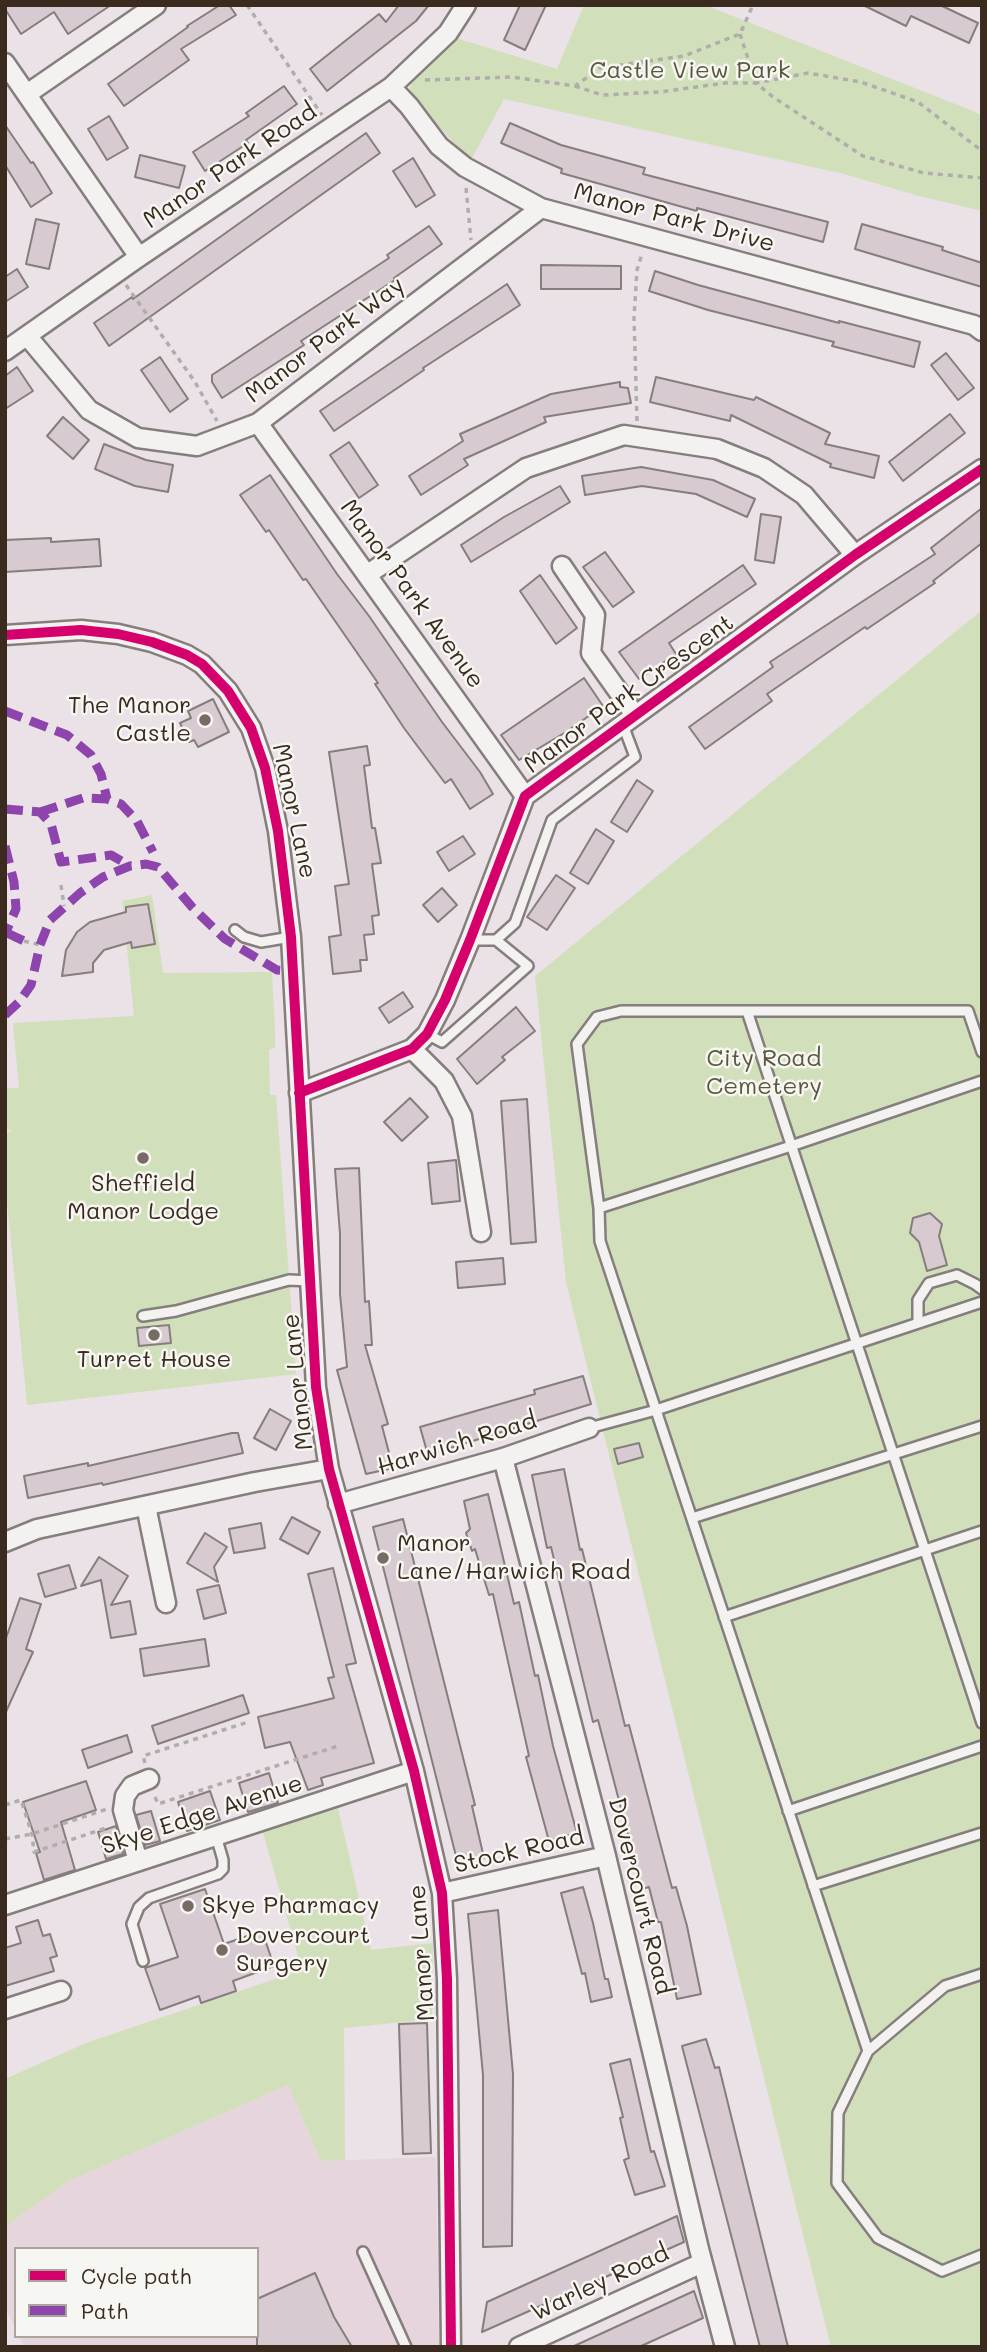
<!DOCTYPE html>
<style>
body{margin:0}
#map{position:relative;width:987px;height:2352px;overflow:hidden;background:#eae2e6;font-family:Mali,sans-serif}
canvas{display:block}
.frame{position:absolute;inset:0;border:7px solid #3b2a1e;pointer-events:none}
.legend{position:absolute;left:14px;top:2247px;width:245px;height:91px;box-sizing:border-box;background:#f6f6f2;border:2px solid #aba49d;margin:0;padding:9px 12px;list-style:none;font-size:21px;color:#3b2a1e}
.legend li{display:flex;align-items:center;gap:14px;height:35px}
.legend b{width:35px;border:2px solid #aba49d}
</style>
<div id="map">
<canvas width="987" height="2352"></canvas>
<div class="frame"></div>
<ul class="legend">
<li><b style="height:9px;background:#d6006c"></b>Cycle path</li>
<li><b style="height:9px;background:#8e44ad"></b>Path</li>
</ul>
</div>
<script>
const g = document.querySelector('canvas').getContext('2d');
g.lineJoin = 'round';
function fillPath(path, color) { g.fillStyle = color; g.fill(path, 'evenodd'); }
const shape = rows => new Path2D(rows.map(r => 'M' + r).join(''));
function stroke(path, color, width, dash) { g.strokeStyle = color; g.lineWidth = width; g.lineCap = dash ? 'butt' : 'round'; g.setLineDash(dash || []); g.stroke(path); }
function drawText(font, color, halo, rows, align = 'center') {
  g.font = font + ' Mali,sans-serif'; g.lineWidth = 5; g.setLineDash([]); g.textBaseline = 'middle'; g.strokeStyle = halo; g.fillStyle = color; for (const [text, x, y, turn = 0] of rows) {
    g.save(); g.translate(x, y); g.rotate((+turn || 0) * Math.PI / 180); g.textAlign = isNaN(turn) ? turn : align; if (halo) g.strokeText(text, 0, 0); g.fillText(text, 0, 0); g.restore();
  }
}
fillPath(shape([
 [288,2085,321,2161,436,2157,439,2347,24,2347,19,2336,257,2336,257,2249,16,2249,16,2329,5,2307,5,2227,67,2182]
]), '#e6d5dc');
fillPath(shape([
 [584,5,705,5,973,111,982,116,982,211,919,196,844,174,504,99,471,160,409,96,412,76,453,37,557,69],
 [982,610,982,2347,831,2347,566,1282,535,976],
 [152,895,163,973,272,972,275,1030,275,1048,269,1049,270,1095,276,1095,296,1374,27,1405,5,1181,5,1135,12,1130,5,1128,6,1088,19,1088,13,1023,134,1016,122,901],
 [337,1804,371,1950,433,1943,432,2019,344,2028,345,2160,321,2161,288,2085,67,2182,5,2227,5,2079,86,2043,302,1970,262,1829]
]), '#d1e0bb');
const building = shape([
 [5,5,111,5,68,34,54,12,21,34,5,9,5,5],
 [220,5,229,5,236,15,181,49,189,60,124,106,108,84,188,27,187,26,220,5],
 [399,5,429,5,416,21,327,91,310,69,379,14,386,22,399,5],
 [520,5,546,5,525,50,504,40,520,5],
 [863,5,940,5,978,23,969,43,911,16,906,26,863,5],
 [284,86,297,104,246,140,248,143,205,171,193,152,249,116,246,113,284,86],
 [109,116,128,148,107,160,88,129,109,116],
 [510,123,561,145,645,168,643,174,828,222,823,242,697,208,697,211,561,173,562,169,501,143,510,123],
 [5,125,31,163,33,162,52,193,31,207,5,165,5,125],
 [366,133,380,153,109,346,94,323,132,297,133,299,366,133],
 [140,155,185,166,179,188,135,177,140,155],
 [413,158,435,195,416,207,393,171,413,158],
 [36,219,59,224,49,269,26,264,36,219],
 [862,224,943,247,942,250,982,263,982,287,855,249,862,224],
 [429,226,442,244,394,278,395,280,301,341,304,345,222,398,212,382,212,375,389,258,387,255,429,226],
 [541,265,621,266,621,289,541,289,541,265],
 [17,269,28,287,5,302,5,277,17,269],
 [655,271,698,285,839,323,839,321,920,342,914,367,832,346,834,342,708,310,649,291,655,271],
 [507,284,520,305,423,368,424,370,334,431,320,411,507,284],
 [946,353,974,388,958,400,931,365,946,353],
 [160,357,188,399,170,412,141,370,160,357],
 [17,367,33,391,5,409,5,376,17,367],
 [656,377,754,400,756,397,830,433,825,444,879,456,874,478,830,467,831,464,731,415,730,421,650,402,656,377],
 [620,382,620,387,628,388,631,403,544,417,546,422,464,459,468,465,421,495,409,476,463,441,460,434,551,394,620,382],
 [950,414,965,433,903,481,889,462,950,414],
 [63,417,89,440,73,459,47,436,63,417],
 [349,442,378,485,359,498,330,455,349,442],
 [104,444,146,460,173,465,168,492,135,486,95,469,104,444],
 [641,467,713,480,755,499,747,517,696,494,642,486,585,495,582,476,641,467],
 [270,475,337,574,369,616,442,722,480,772,493,794,470,809,451,779,445,783,404,728,375,684,378,683,306,579,303,580,269,530,266,532,240,495,270,475],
 [560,486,570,502,471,562,461,545,504,517,560,486],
 [982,508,982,543,933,581,935,583,867,629,865,627,767,694,772,701,705,749,689,727,773,667,770,662,935,554,931,548,982,508],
 [761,514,781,517,774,563,755,560,761,514],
 [51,538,51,542,99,539,101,566,5,572,5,540,51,538],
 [605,552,634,592,613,607,583,567,605,552],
 [743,565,756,584,669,643,676,654,639,679,619,652,743,565],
 [540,575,577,628,556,644,520,591,540,575],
 [584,678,603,706,566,732,519,760,501,735,584,678],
 [213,699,229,732,198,747,194,740,189,742,180,723,191,718,188,711,213,699],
 [367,746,370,765,364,766,372,828,375,828,381,863,372,864,379,915,372,916,374,934,364,935,367,960,360,960,361,971,333,974,329,937,341,935,335,886,349,884,329,752,367,746],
 [637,780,653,791,627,832,611,822,637,780],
 [596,829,614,841,588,884,570,873,596,829],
 [463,836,475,854,449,871,437,852,463,836],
 [556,875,575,888,547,930,527,917,556,875],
 [442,888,457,905,438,922,423,905,442,888],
 [148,904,155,944,132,948,131,942,104,950,93,963,93,972,62,976,66,950,77,932,90,922,126,912,126,907,148,904],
 [403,992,413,1007,389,1023,379,1008,403,992],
 [516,1007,535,1031,502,1057,505,1060,477,1084,457,1059,516,1007],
 [410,1098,428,1117,402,1141,384,1122,410,1098],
 [527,1099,536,1242,511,1244,501,1101,527,1099],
 [456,1160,460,1201,432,1204,428,1163,456,1160],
 [359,1168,365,1302,369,1301,372,1345,365,1345,388,1424,382,1426,393,1468,366,1474,337,1370,347,1367,340,1294,340,1234,335,1169,359,1168],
 [930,1213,942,1224,939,1236,947,1265,927,1271,919,1242,910,1233,913,1218,930,1213],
 [503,1258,505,1284,458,1288,456,1262,503,1258],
 [169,1325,171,1343,139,1346,137,1328,169,1325],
 [583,1376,591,1404,428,1455,420,1427,535,1394,534,1390,583,1376],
 [270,1409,291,1421,276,1450,254,1438,270,1409],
 [232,1433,238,1433,243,1453,103,1485,102,1483,28,1498,24,1476,88,1463,88,1466,232,1433],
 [639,1443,643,1457,618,1464,614,1449,639,1443],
 [564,1469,580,1550,582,1549,625,1726,629,1725,672,1888,676,1887,687,1926,701,1994,677,1999,661,1922,658,1922,649,1887,642,1889,598,1720,593,1722,551,1547,547,1548,532,1475,564,1469],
 [488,1494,514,1604,519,1602,535,1676,538,1675,553,1746,577,1833,549,1841,526,1757,529,1756,493,1594,489,1595,475,1549,472,1551,466,1533,470,1529,464,1501,488,1494],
 [292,1517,320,1532,308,1554,280,1539,292,1517],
 [403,1519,475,1805,472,1806,484,1858,458,1864,373,1527,403,1519],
 [261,1523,265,1548,234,1553,229,1529,261,1523],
 [205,1533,227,1547,214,1567,218,1582,187,1563,205,1533],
 [99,1557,128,1576,111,1605,130,1601,136,1634,111,1638,101,1580,81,1586,99,1557],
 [69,1565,76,1588,45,1597,38,1574,69,1565],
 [333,1568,356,1663,346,1665,374,1763,321,1778,323,1785,308,1790,290,1742,265,1748,258,1717,334,1698,328,1678,334,1677,308,1574,333,1568],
 [219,1585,226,1613,204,1619,197,1590,219,1585],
 [20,1598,41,1604,26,1649,33,1652,5,1714,5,1641,20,1598],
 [205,1639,209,1666,144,1676,140,1649,205,1639],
 [243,1695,249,1713,158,1744,152,1726,243,1695],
 [127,1735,132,1752,88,1768,82,1750,127,1735],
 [269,1773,278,1803,248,1812,239,1783,269,1773],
 [86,1781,96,1810,61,1822,75,1870,44,1880,36,1853,40,1852,23,1802,86,1781],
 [210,1791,220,1820,187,1831,178,1802,210,1791],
 [151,1811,160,1841,145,1845,136,1815,151,1811],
 [116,1826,123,1854,106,1859,98,1832,116,1826],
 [583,1887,593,1923,605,1979,608,1979,612,1997,591,2002,585,1973,582,1974,561,1893,583,1887],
 [205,1889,224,1944,262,1931,274,1966,233,1981,236,1991,201,2003,199,1996,160,2010,145,1968,178,1957,160,1904,205,1889],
 [498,1910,513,2074,512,2246,483,2247,483,2075,468,1914,498,1910],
 [38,1920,43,1936,50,1934,57,1956,50,1958,54,1971,5,1986,5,1948,21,1943,16,1927,38,1920],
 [427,2023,431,2153,403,2154,399,2024,427,2023],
 [706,2039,715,2068,719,2067,788,2347,760,2347,682,2046,706,2039],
 [630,2059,651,2152,654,2151,665,2186,635,2195,624,2160,629,2158,620,2118,623,2117,610,2064,630,2059],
 [677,2216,684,2242,482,2332,487,2302,677,2216],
 [315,2273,334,2317,352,2347,257,2347,257,2299,315,2273],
 [694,2291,703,2318,639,2347,572,2347,694,2291]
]);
fillPath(building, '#d7cad0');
stroke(building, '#857e7d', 2);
const service = shape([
 [235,930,244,937,261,942,291,937],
 [470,940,496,940,515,923,552,820,635,757,623,725],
 [747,1011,982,1723],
 [427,1034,442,1042,528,966,496,940],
 [599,1208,577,1044,597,1017,621,1011,968,1011,982,1052],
 [143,1316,176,1311,289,1280,310,1281],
 [918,1323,918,1300,929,1283,957,1275,975,1284,982,1289],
 [589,1428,656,1410,982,1302],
 [692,1518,982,1426],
 [724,1617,982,1531],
 [788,1811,982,1746],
 [813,1886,982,1833],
 [143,1961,132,1924,139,1907,149,1898,218,1874,223,1869,223,1860,216,1836],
 [982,1974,945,1986,868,2051,838,2113,837,2183,878,2238,942,2271,982,2255],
 [868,2051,600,1241,599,1208,791,1146,982,1081],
 [363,2252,406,2347]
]);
const minor = shape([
 [5,63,139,257],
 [391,87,409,106,439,146,465,167,541,208,974,325,982,331],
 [27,94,156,5],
 [28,337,89,410,138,438,197,446,258,423,541,208],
 [5,351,139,257,391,87,448,33,466,5],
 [258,423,525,796],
 [562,566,595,615,591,653,635,715],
 [368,574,526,468,624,435,717,449,764,468,804,495,855,555],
 [5,635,81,630,118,634,152,642,187,655,202,664,228,691,251,728,265,768,278,831,291,937,316,1387,329,1469,414,1771,442,1893,447,1979,451,2347],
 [412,1049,444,1081,462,1116,481,1232],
 [299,1093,412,1049,427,1034,445,1000,470,940,525,796,855,555,982,469],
 [503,1458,606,1856,699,2249,725,2347],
 [338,1504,503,1458,589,1428],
 [146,1506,166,1603],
 [5,1542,37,1529,255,1482,329,1469],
 [138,1861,123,1810,125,1796,132,1786,149,1779],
 [442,1893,606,1856],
 [5,1905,414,1771],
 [5,2009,61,1991],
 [519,2347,702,2263]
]);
stroke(service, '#857e7d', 14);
stroke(minor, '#857e7d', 23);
stroke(shape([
 [247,5,322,115],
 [740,34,756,83,808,73,861,82,918,102,982,151],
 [425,80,512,77,575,86,600,68,684,56,740,34,753,5],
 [575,86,602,95,660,92,725,83,756,83,773,97,863,156,924,173,982,178],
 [466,188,471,240],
 [126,285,195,382,217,421],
 [637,421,634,317,637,270,642,254],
 [280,762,286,759,288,749],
 [61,885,64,906],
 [24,941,40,945],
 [145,1763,143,1756,248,1722],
 [155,1797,158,1804,338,1746],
 [5,1805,21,1800,32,1834,34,1852,109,1827],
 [5,1839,32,1834,107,1809]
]), '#b0adac', 3.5, [5, 5]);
stroke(service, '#f3f2f1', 9);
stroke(minor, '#f3f2f1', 18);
stroke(shape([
 [5,711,67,735,91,755,101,774,107,799],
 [5,809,40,812,51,824,61,862,111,855,130,866],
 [40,812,83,798,107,799,121,804,137,821,153,852],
 [5,846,14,882,16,909,5,934],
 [7,933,24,941],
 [5,1015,19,1002,31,985,40,945,50,920,80,893,103,877,130,866,146,864,158,867,192,907,225,939,277,970,292,971]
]), '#8e44ad', 9, [18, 9]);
stroke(shape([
 [5,635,81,630,118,634,152,642,187,655,202,664,228,691,251,728,265,768,278,831,291,937,316,1387,329,1469,414,1771,442,1893,447,1979,451,2347],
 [299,1093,412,1049,427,1034,445,1000,470,940,525,796,855,555,982,469]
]), '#d6006c', 10);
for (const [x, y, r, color] of [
 [205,720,7,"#786a64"],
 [143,1158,7,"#786a64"],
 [154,1335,7,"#786a64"],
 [383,1558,7,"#786a64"],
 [188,1906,7,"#786a64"],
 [222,1950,7,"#786a64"]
]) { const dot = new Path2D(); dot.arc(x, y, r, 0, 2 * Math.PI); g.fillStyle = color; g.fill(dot); stroke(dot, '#f6f6f2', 2.5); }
drawText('24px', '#5b573c', '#f6f6f2', [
 ["Castle View Park",690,71],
 ["City Road",764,1059],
 ["Cemetery",764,1087]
]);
drawText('24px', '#3b2a1e', '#f6f6f2', [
 ["Manor Park Road",230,166,-34],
 ["Manor Park Drive",674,218,15],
 ["Manor Park Way",325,340,-37],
 ["Manor Park Avenue",412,594,54],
 ["Manor Park Crescent",629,694,-36],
 ["Manor Lane",294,811,78],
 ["Manor Lane",298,1382,-96],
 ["Harwich Road",457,1444,-17],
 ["Skye Edge Avenue",202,1815,-18],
 ["Stock Road",519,1851,-13],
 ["Dovercourt Road",640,1896,76],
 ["Manor Lane",422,1953,-94],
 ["Warley Road",600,2283,-25]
]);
drawText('24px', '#3b2a1e', '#f6f6f2', [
 ["The Manor",191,706,"right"],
 ["Castle",191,734,"right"],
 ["Sheffield",143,1184,"center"],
 ["Manor Lodge",143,1212,"center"],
 ["Turret House",154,1360,"center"],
 ["Manor",397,1544],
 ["Lane/Harwich Road",397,1572],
 ["Skye Pharmacy",202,1906],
 ["Dovercourt",236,1936],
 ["Surgery",236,1964]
], 'left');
</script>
